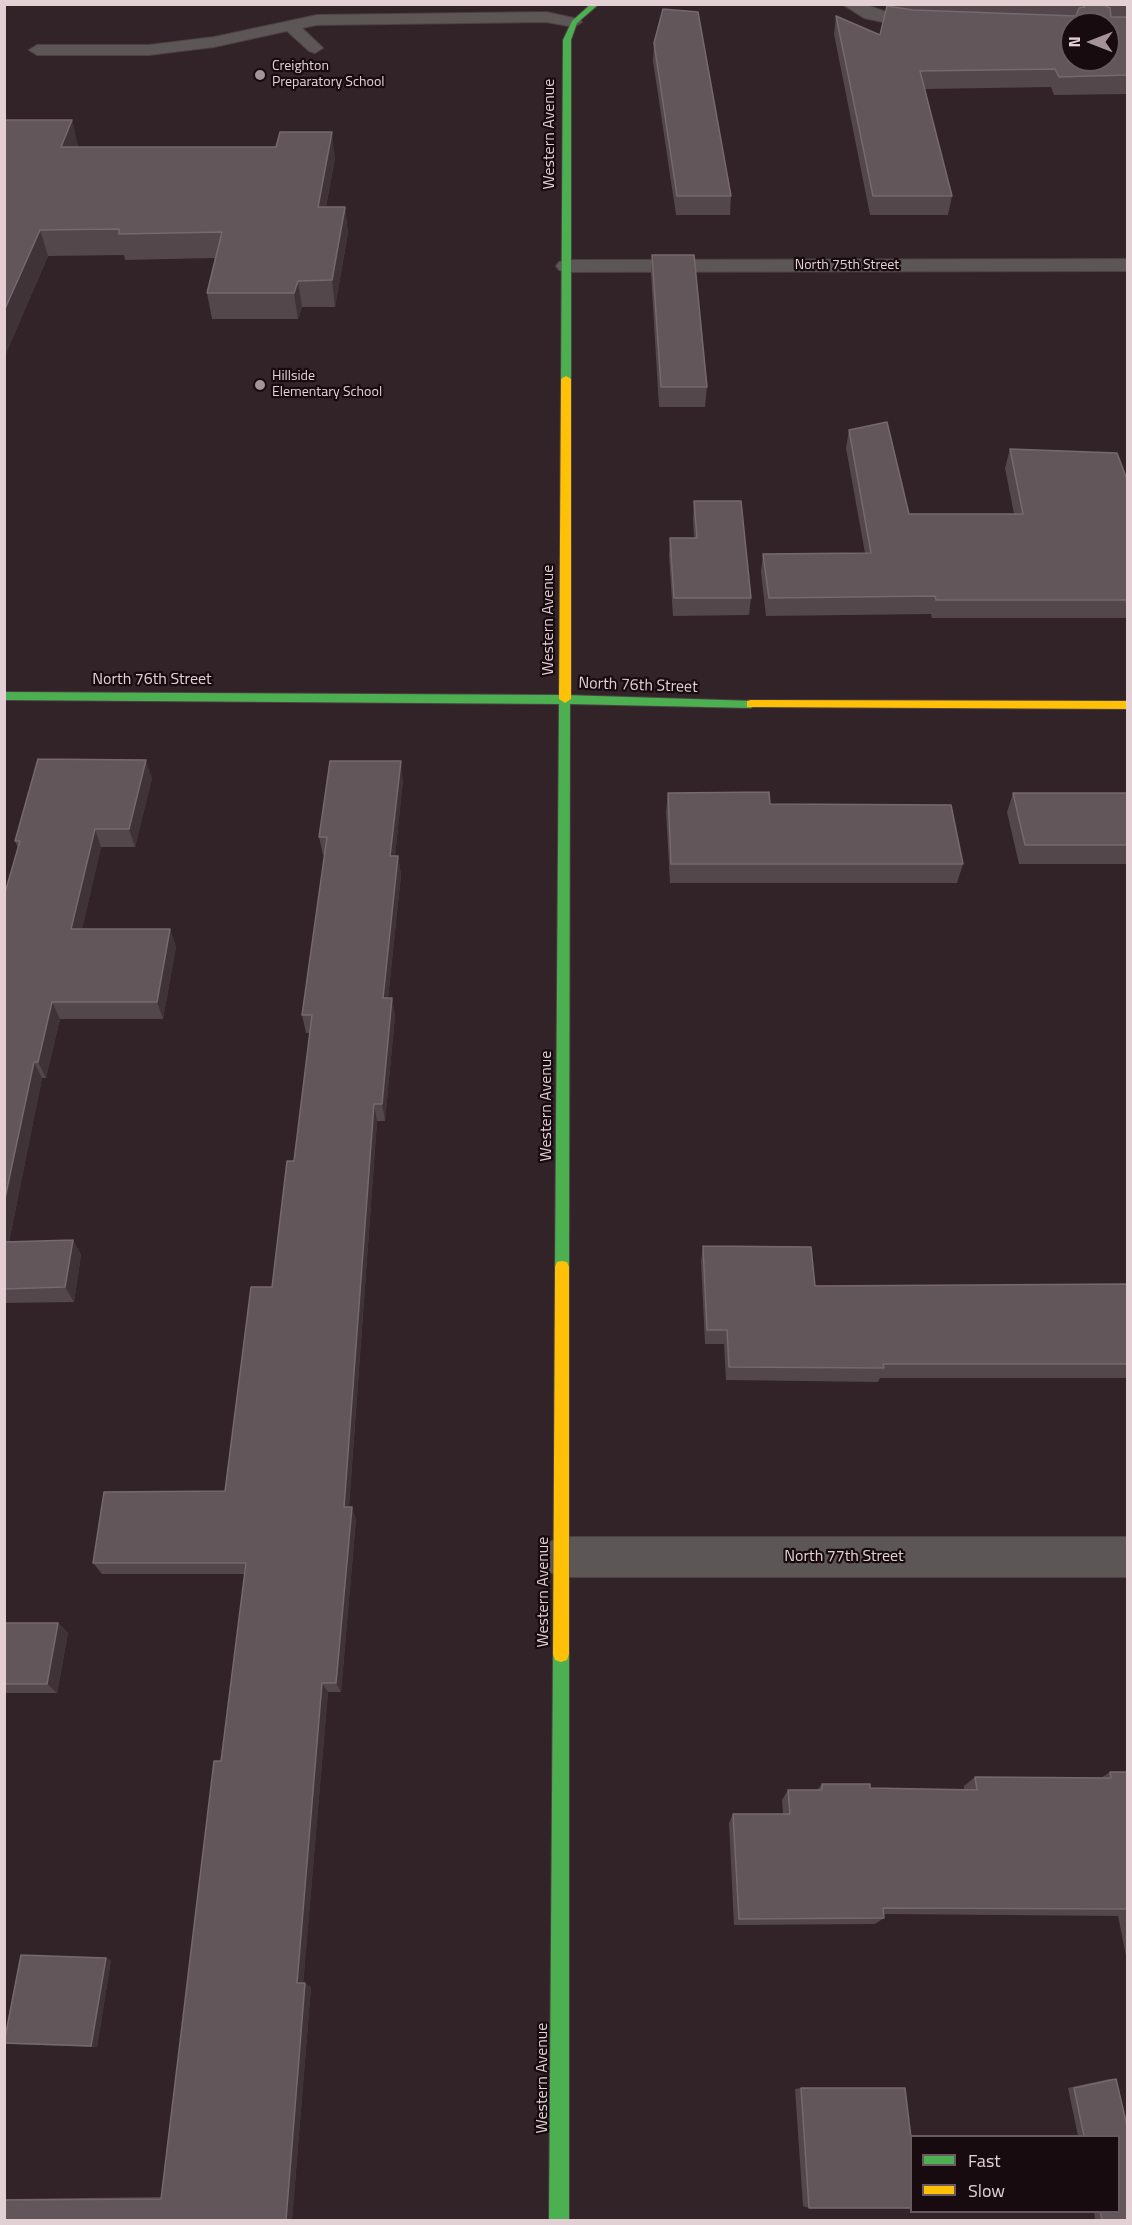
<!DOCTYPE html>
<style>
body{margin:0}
#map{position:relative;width:1132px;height:2225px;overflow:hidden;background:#312327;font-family:"Titillium Web",sans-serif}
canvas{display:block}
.frame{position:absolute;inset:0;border:6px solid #e2d0d5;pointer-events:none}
.legend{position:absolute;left:910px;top:2135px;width:210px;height:78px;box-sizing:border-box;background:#170b0f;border:2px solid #685a5e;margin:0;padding:8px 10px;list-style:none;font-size:18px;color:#e2d0d5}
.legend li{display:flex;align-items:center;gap:12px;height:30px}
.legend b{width:30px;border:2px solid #685a5e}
.north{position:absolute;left:1060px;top:12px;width:60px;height:60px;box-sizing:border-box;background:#170b0f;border:2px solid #685a5e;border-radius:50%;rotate:270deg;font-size:16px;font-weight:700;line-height:24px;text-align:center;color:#e2d0d5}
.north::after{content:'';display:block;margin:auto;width:21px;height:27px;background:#a49398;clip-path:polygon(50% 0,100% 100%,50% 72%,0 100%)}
</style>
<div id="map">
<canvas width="1132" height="2225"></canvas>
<div class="frame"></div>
<ul class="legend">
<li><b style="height:8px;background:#4caf50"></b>Fast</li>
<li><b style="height:8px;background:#ffc107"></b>Slow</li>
</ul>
<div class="north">N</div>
</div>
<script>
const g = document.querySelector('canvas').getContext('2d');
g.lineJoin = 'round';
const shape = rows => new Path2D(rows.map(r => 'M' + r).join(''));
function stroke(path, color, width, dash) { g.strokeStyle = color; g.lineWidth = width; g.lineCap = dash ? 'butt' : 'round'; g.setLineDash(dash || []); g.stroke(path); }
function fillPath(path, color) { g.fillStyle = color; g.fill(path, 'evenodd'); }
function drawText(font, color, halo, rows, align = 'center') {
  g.font = font + ' "Titillium Web",sans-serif'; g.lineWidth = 4.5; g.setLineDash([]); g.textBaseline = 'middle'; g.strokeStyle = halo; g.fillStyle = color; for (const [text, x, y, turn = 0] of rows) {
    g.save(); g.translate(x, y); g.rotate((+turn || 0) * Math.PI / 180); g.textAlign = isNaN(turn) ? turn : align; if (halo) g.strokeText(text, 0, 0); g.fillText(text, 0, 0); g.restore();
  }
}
const lane = shape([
 [546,12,579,19,582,22,574,27,546,22,317,25,302,28,323,48,315,53,309,51,287,31,214,47,149,55,37,55,29,50,37,45,149,45,214,37,317,15,546,12]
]);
const street = shape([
 [842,4,864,4,892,14,929,17,935,18,937,22,935,26,929,27,892,24,864,18,842,4],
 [1128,259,1128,271,566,272,559,270,556,266,559,262,566,260,1128,259],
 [561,1537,1128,1537,1128,1577,561,1577,547,1571,541,1557,547,1543,561,1537]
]);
const fast = shape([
 [591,4,599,4,577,23,571,40,571,379,566,382,561,379,563,40,572,21,591,4],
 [4,692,565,695,755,701,757,704,751,708,570,704,569,1267,567,1272,562,1273,557,1272,555,1267,559,704,4,700,4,692],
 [561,1646,567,1648,569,1654,569,2220,549,2220,553,1654,555,1648,561,1646]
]);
const slow = shape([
 [566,376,571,379,571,699,565,703,559,699,561,379,566,376],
 [751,700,1128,701,1128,709,747,707,747,701,751,700],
 [562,1261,567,1262,569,1267,569,1654,567,1660,561,1662,555,1660,553,1654,555,1267,557,1262,562,1261]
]);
stroke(lane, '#4c4044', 2);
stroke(street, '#4c4044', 2);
stroke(fast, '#4c4044', 2);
stroke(slow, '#4c4044', 2);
fillPath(lane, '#5c5656');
fillPath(street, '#5c5656');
fillPath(fast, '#4caf50');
fillPath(slow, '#ffc107');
fillPath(shape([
 [889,4,1128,4,1128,94,1054,95,1051,87,925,89,952,196,948,215,870,215,834,34,836,16,880,35],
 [654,43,731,196,730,215,676,215,653,61],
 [4,120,72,120,78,147,335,158,326,207,345,207,348,233,335,307,302,307,298,319,212,319,207,293,215,258,125,260,124,255,48,256,4,358],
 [652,255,707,387,705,407,659,407,651,274],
 [849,430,909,514,1014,514,1005,468,1010,449,1128,482,1128,618,932,618,931,614,766,616,761,572,763,554,865,553,846,448],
 [694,501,751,598,749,615,673,616,669,556,670,538,694,538,693,519],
 [152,778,135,847,101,847,82,929,170,929,176,947,163,1019,60,1019,46,1078,42,1078,9,1242,73,1240,81,1255,74,1302,4,1303,4,896,18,848,15,841],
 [403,780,395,856,398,856,401,875,388,998,392,998,395,1016,385,1121,377,1121,349,1507,356,1519,341,1692,328,1692,303,1983,311,1987,292,2220,4,2220,4,2199,161,2197,221,1761,245,1574,102,1574,93,1563,225,1491,272,1287,294,1161,310,1033,306,1033,302,1015,325,855,323,855,319,837],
 [668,793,770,804,963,864,957,883,670,883,666,812],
 [1013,793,1128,793,1128,864,1019,864,1007,812],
 [703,1246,815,1286,1128,1284,1128,1378,880,1378,878,1382,726,1380,724,1344,705,1344,701,1261],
 [4,1623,58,1623,68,1633,57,1693,4,1693],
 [1110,1772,1128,1772,1128,1966,1118,1916,884,1914,884,1918,875,1924,734,1925,729,1823,733,1814,783,1814,782,1800,788,1790,817,1790,822,1784,870,1788,964,1790,964,1786,975,1777,1101,1778],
 [111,1960,97,2047,11,2044,4,2043],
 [1109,2079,1116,2079,1128,2220,1095,2220,1094,2211,1119,2211,1119,2136,1078,2136,1068,2088],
 [801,2088,809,2208,803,2206,795,2089]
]), '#53474c');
fillPath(shape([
 [72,120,78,146,68,172,61,147],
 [332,132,335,158,321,233,318,207],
 [345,207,348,233,335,307,332,280],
 [40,230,48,256,4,358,4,311],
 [298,281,302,307,298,319,294,293],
 [146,760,152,778,135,847,129,829],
 [401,761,403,780,393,875,390,856],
 [95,829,101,847,78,947,71,929],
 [398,856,401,875,386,1016,383,998],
 [170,929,176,947,163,1019,157,1002],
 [392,998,395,1016,385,1121,382,1104],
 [52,1002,60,1019,46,1078,38,1062],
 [34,1062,42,1078,6,1257,4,1255,4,1203],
 [374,1104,377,1121,348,1519,344,1507],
 [73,1240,81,1255,74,1302,65,1287],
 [352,1507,356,1519,341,1692,336,1683],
 [58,1623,68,1633,57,1693,47,1684],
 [322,1683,328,1692,303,1987,297,1983],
 [106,1958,111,1960,97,2047,91,2046],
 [305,1983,311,1987,292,2220,286,2220]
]), '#3f3337');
const building = shape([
 [1081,4,1110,4,1106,6,1110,8,1111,17,1128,17,1128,75,1059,77,1055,69,920,71,952,196,873,196,836,16,880,35,887,6,913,10,1076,16,1079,8,1085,7,1081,4],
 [1072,24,1108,24,1108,60,1072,60,1072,24],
 [663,9,698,12,731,196,677,196,654,43,663,9],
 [4,120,72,120,61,147,276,147,280,132,332,132,318,207,345,207,332,280,298,281,294,293,207,293,222,232,119,234,119,229,40,230,4,311,4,120],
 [652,255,694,255,707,387,661,387,652,255],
 [887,422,909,514,1023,514,1010,449,1117,453,1128,482,1128,600,936,600,935,596,769,598,763,554,871,553,849,430,887,422],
 [694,501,741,501,751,598,674,598,670,538,697,538,694,501],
 [38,759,146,760,129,829,95,829,71,929,170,929,157,1002,52,1002,38,1062,34,1062,4,1203,4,896,20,841,15,841,38,759],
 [330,761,401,761,390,856,398,856,383,998,392,998,382,1104,374,1104,344,1507,352,1507,336,1683,322,1683,297,1983,305,1983,286,2220,4,2220,4,2200,161,2199,214,1761,221,1761,246,1563,93,1563,104,1492,225,1491,251,1287,272,1287,287,1161,294,1161,312,1015,302,1015,327,837,319,837,330,761],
 [769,792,770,804,951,805,963,864,671,864,668,793,769,792],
 [1013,793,1128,793,1128,845,1025,845,1013,793],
 [73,1240,65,1287,4,1289,4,1242,73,1240],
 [703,1246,811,1247,815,1286,1128,1284,1128,1364,883,1364,884,1368,729,1367,727,1330,707,1330,703,1246],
 [4,1623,58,1623,47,1684,4,1684,4,1623],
 [1110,1772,1128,1772,1128,1909,883,1908,884,1918,739,1919,733,1814,790,1814,788,1790,822,1790,822,1784,870,1784,870,1788,977,1790,975,1777,1111,1778,1110,1772],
 [21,1955,106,1958,91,2046,4,2043,21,1955],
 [1116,2079,1128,2130,1128,2220,1102,2220,1100,2211,1119,2211,1119,2136,1084,2136,1074,2088,1116,2079],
 [801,2088,905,2088,912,2146,912,2208,809,2208,801,2088]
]);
fillPath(building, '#62565b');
stroke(building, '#76696e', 1.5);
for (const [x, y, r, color] of [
 [260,75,6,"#a49398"],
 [260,385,6,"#a49398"]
]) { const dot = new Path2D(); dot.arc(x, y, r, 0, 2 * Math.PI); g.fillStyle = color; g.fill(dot); stroke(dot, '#170b0f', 2); }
drawText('14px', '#e2d0d5', '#170b0f', [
 ["Creighton",272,67],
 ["Preparatory School",272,83],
 ["Hillside",272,377],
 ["Elementary School",272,393]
], 'left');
drawText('14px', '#e2d0d5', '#170b0f', [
 ["North 75th Street",847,266]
]);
drawText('16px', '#e2d0d5', '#170b0f', [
 ["Western Avenue",550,134,-90],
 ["Western Avenue",549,620,-90],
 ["North 76th Street",152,680],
 ["North 76th Street",638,686,2],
 ["Western Avenue",547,1106,-90],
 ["North 77th Street",844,1557],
 ["Western Avenue",544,1592,-90],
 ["Western Avenue",543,2078,-90]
]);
</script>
